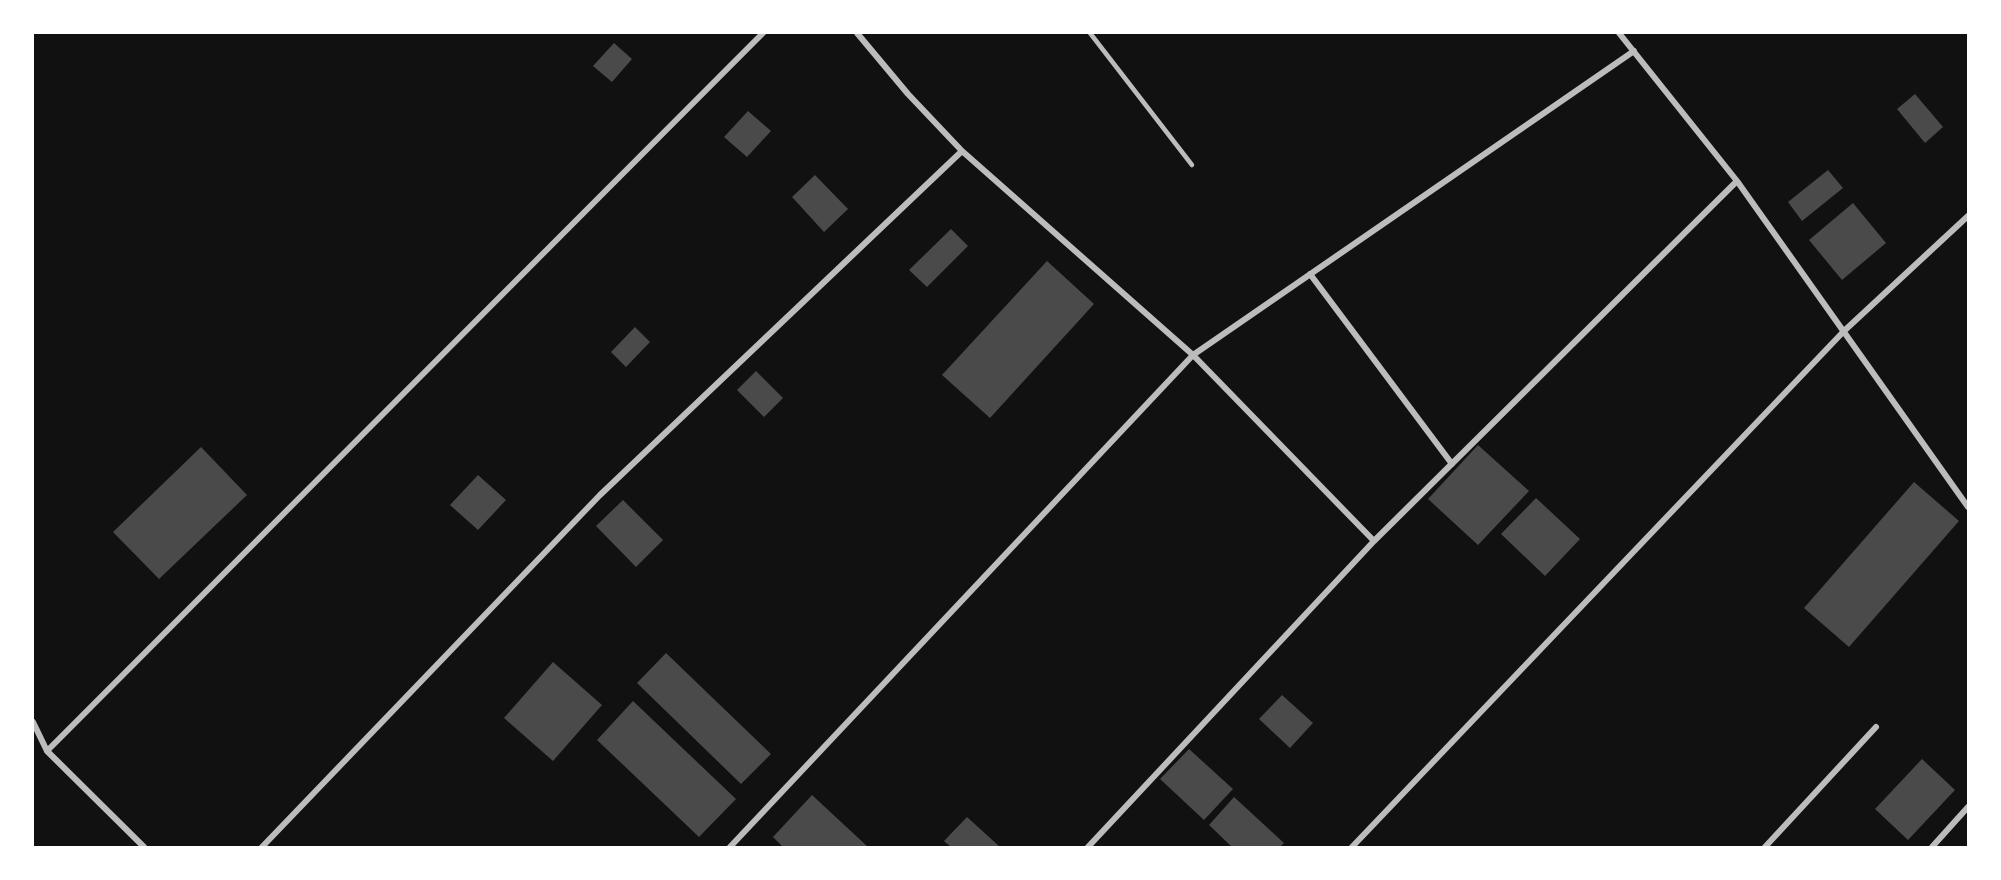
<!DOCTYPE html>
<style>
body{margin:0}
#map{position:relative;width:2001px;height:880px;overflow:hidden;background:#111;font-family:"Exo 2",sans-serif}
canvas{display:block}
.frame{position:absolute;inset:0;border:34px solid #fff;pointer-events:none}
</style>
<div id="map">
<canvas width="2001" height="880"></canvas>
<div class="frame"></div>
</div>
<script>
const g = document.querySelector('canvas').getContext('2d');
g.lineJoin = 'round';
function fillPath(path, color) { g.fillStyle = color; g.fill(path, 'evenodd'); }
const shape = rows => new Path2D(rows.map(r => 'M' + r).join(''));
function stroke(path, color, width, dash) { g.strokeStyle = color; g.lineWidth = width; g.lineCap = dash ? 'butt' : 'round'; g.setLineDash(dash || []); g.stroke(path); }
fillPath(shape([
 [614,43,632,59,612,82,593,66],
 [1915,94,1943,127,1925,143,1897,109],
 [748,111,771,131,747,157,724,137],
 [1828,170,1843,188,1802,221,1788,202],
 [815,175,848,209,824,232,792,197],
 [1853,203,1886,243,1842,280,1809,240],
 [951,229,968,246,927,287,909,270],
 [1047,261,1094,304,990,418,942,375],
 [635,327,650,342,626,367,611,352],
 [756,371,783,398,764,417,737,390],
 [1478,445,1529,491,1478,545,1428,499],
 [201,447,247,495,159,579,113,532],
 [478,475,506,500,478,530,450,505],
 [1914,482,1959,521,1849,647,1804,608],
 [1536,498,1580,539,1545,576,1501,534],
 [623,500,663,540,636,567,596,526],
 [666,653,771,754,741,784,637,683],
 [553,662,602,705,553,761,504,718],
 [1282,695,1313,723,1290,748,1259,719],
 [633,701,736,799,699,837,597,740],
 [1189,749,1233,789,1204,820,1160,779],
 [1922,759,1955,790,1908,840,1875,809],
 [812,795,868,847,783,847,773,837],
 [1234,797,1284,843,1280,847,1232,847,1209,825],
 [967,817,1000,847,951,847,944,841]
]), '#4a4a4a');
stroke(shape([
 [1090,33,1192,165]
]), '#bcbcbc', 4.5);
stroke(shape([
 [1619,33,1737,181,1968,507],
 [962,151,1193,355,1374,541],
 [1310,274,1452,464],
 [33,722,47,751,144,847],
 [47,751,763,33],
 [262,847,600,495,962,151,908,94,857,33],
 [730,847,1193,355,1634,51],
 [1088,847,1374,541,1737,181],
 [1352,847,1844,331,1968,216],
 [1765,847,1876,727],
 [1932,847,1968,807]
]), '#bcbcbc', 6);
</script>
